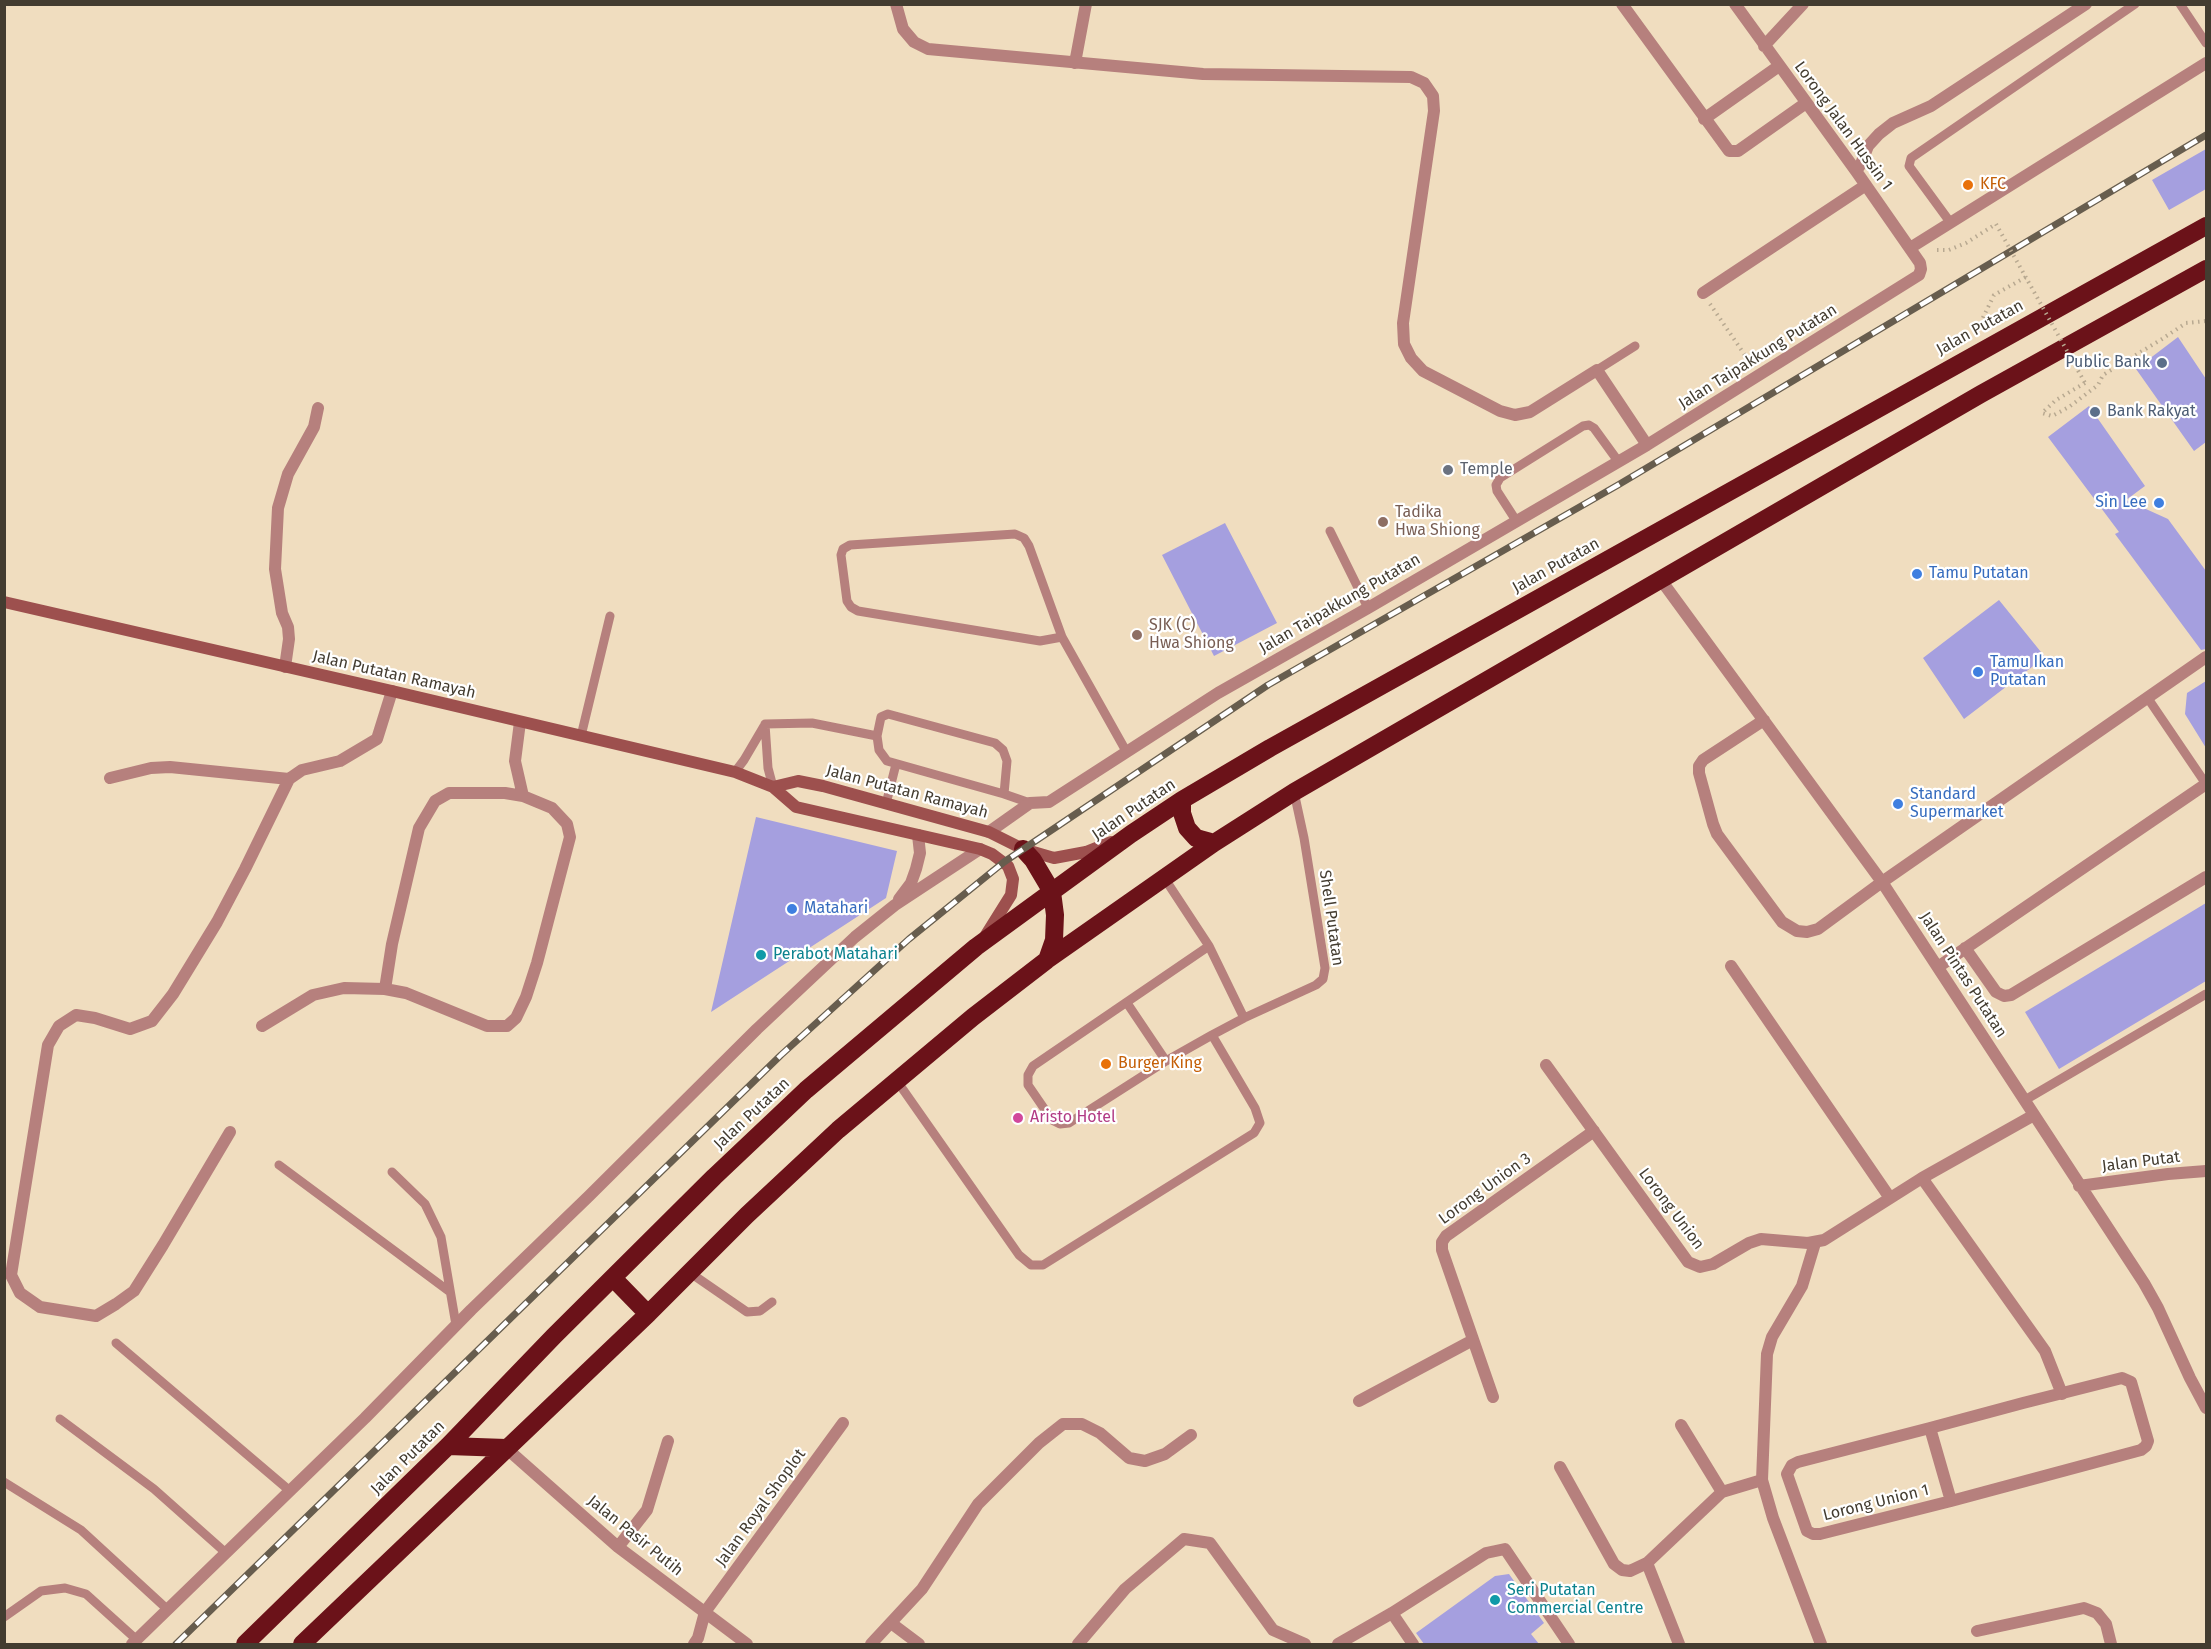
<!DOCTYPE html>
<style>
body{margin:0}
#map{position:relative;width:2211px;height:1649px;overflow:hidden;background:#f0ddbf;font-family:"Fira Sans",sans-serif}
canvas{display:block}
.frame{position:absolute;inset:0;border:6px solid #433c30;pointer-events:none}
</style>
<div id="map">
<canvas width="2211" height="1649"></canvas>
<div class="frame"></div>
</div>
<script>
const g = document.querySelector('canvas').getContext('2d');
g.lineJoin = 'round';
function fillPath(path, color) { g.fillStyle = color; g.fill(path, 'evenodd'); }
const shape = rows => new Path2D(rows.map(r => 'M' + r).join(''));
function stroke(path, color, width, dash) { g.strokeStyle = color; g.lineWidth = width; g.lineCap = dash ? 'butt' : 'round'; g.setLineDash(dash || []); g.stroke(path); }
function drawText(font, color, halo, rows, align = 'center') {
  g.font = font + ' "Fira Sans",sans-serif'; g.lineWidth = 4.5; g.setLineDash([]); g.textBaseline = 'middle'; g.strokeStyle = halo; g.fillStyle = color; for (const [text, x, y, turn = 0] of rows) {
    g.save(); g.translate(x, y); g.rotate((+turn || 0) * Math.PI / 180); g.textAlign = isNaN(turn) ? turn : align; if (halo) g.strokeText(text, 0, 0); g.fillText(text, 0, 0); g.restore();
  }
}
fillPath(shape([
 [2206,149,2206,189,2169,210,2152,180],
 [2178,337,2206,379,2206,442,2194,451,2136,369],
 [2089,406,2145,486,2126,500,2168,519,2206,571,2206,649,2201,650,2115,534,2119,532,2048,437],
 [1225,523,1277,623,1214,656,1162,555],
 [1999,600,2045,657,1964,719,1923,658],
 [2206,681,2206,748,2185,714,2187,693],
 [756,817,897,851,886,898,711,1012],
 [2206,903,2206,981,2059,1069,2025,1012],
 [1509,1574,1544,1623,1531,1634,1539,1644,1424,1644,1416,1633,1495,1576]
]), '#a59fdf');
stroke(shape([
 [1937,250,1949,250,1966,243,1996,224],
 [1710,304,1751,364],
 [1975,334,1994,295,2026,277],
 [2085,383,2056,400,2042,413,2052,416,2069,407,2098,385,2103,375,2162,339,2186,323,2206,321]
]), '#b8a991', 4, [1.5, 4.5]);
stroke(shape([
 [2180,4,2206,43],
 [1950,222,1909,166,1911,158,2135,4],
 [1597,370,1635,346],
 [1517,522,1497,491,1496,485,1500,478,1583,426,1589,425,1594,428,1618,461],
 [1330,531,1368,608],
 [1062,637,1040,641,858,611,851,607,847,601,841,555,843,549,850,545,1015,534,1024,538,1029,546,1062,637,1126,751],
 [2147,697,2206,784],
 [765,724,812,723,877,736],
 [765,724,768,768,773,787],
 [581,736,610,616],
 [735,772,744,760,764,726],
 [1004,794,1007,761,1003,750,995,743,888,714,881,717,877,736,879,750,887,761,1004,794,1030,803],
 [886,804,896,764],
 [1165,879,1209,946,1244,1018,1316,985,1323,979,1325,968,1304,838,1294,792],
 [1127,1003,1166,1061],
 [1212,1035,1244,1018],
 [897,1081,1019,1255,1031,1265,1043,1265,1254,1133,1260,1123,1255,1108,1212,1035,1166,1061,1069,1123,1060,1124,1052,1120,1028,1085,1028,1075,1033,1066,1209,946],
 [2025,1100,2206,994],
 [279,1165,450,1292],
 [392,1172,425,1204,441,1237,456,1325],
 [689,1272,747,1312,760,1311,772,1302],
 [116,1343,290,1491],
 [60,1419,154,1489,226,1553],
 [4,1482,81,1530,167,1609],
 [4,1617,41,1591,65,1588,86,1594,137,1640]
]), '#b6807d', 9);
stroke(shape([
 [896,4,903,29,914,42,928,49,1203,74,1411,77,1424,83,1433,96,1434,111,1403,323,1404,344,1411,358,1423,371,1500,411,1515,415,1530,412,1597,370,1647,445],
 [1622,4,1729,151,1738,151,1806,103],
 [1764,46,1803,4],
 [1075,63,1086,4],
 [1704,119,1779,66],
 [1856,171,1861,164,1868,146,1879,134,1893,123,1931,106,2086,4],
 [1910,248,2206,63],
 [1703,293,1866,185],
 [1661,580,1882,882,2144,1283,2158,1308,2190,1378,2206,1408],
 [285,667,289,639,288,627,282,613,275,569,278,508,288,474,314,427,318,408],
 [1764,720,1703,760,1699,766,1699,773,1713,824,1717,834,1782,922,1797,931,1807,932,1818,929,1882,882,2206,657],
 [110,778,151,768,170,767,289,779],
 [989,832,1030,803,1049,802,1218,693,1368,608,1647,445,1919,275,1921,269,1920,263,1856,171,1735,4],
 [899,899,911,883,916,869,920,853,918,835],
 [1965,948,1996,992,2004,996,2011,995,2206,877],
 [1731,966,1890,1198],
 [1938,967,2206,784],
 [385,989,392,944,419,828,435,801,449,793,505,793,523,796],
 [262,1026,313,995,344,988,385,989,406,993,487,1026,507,1026,516,1018,526,997,537,963,570,837,567,824,552,808,523,796,515,761,520,722],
 [1546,1065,1688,1262,1700,1267,1713,1264,1749,1243,1761,1239,1808,1243,1824,1240,1922,1178,2034,1115],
 [230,1132,163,1245,134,1291,116,1304,96,1316,40,1307,20,1293,11,1275,48,1045,59,1026,76,1015,95,1018,130,1029,152,1021,173,994,217,922,245,869,289,779,302,770,340,761,377,739,392,691],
 [1922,1178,2045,1351,2062,1394],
 [2079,1186,2168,1174,2206,1171],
 [1815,1243,1802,1286,1772,1337,1767,1354,1762,1480,1773,1518,1821,1644],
 [1493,1397,1442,1250,1442,1242,1446,1236,1594,1131],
 [1359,1401,1473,1340],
 [1681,1425,1722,1492],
 [1930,1428,1951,1501,1820,1534,1813,1534,1807,1531,1787,1474,1792,1465,1798,1462,1930,1428,2023,1403,2122,1378,2131,1382,2148,1441,2146,1446,2141,1450,1951,1501],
 [506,1448,618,1547,747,1644],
 [1560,1467,1614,1564,1622,1570,1630,1571,1647,1563],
 [618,1547,647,1510,668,1441],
 [1392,1613,1413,1644],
 [891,1623,919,1644],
 [1977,1631,2084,1608,2097,1613,2106,1624,2111,1644],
 [132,1644,365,1418,471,1310,589,1196,757,1029,855,937,895,905,980,849],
 [694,1644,698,1638,705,1612,843,1423],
 [871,1644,922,1589,978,1504,1039,1443,1063,1424,1082,1424,1100,1433,1129,1458,1145,1461,1165,1454,1191,1435],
 [1078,1644,1125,1589,1184,1539,1210,1543,1273,1630,1305,1644],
 [1338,1644,1392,1613,1486,1553,1505,1549,1569,1644],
 [1679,1644,1647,1563,1722,1492,1762,1480]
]), '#b6807d', 12);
stroke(shape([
 [4,602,392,691,735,772,773,787,796,807,980,849,992,854,1008,866,1013,879,1011,895,986,935],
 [773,787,798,781,823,786,989,832,1023,849,1054,858,1086,852,1111,842]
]), '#9d504e', 12);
stroke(shape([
 [1182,800,1182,813,1187,828,1196,838,1214,843],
 [1023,849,1033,860,1052,892,1055,915,1054,940,1047,960],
 [613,1278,648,1314],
 [448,1446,506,1448],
 [245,1644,448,1446,554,1336,714,1177,806,1090,976,947,1131,834,1182,800,1270,748,2206,226],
 [302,1644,648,1314,747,1215,838,1130,973,1017,1047,960,1214,843,1294,792,1981,394,2206,269]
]), '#6b1219', 18);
const rail = shape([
 [176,1644,781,1055,909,939,1004,862,1268,685,1618,485,2206,135]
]);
stroke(rail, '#675d4e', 7);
stroke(rail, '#fff', 4.5, [14]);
stroke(shape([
 [1996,224,2085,383]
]), '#b8a991', 4, [1.5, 4.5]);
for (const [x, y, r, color] of [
 [1968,185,6,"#e8710a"],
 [2162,363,6,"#5c6f8a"],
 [2095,412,6,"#5c6f8a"],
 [1448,470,6,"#6b7280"],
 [2159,503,6,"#3f7fe0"],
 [1383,522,6,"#8d6e63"],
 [1917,574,6,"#3f7fe0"],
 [1137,635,6,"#8d6e63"],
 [1978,672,6,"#3f7fe0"],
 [1898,804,6,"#3f7fe0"],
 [792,909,6,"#3f7fe0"],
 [761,955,6,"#0f9aa8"],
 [1106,1064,6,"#e8710a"],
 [1018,1118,6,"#d1479c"],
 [1495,1600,6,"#0f9aa8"]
]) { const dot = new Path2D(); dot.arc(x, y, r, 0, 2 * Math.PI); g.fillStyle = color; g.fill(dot); stroke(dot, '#fff', 2); }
drawText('16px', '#433c30', '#fff', [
 ["Lorong Jalan Hussin 1",1843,126,54],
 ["Jalan Putatan",1980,328,-29],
 ["Jalan Taipakkung Putatan",1758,357,-32],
 ["Jalan Putatan",1556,566,-29],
 ["Jalan Taipakkung Putatan",1340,604,-30],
 ["Jalan Putatan Ramayah",394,675,13],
 ["Jalan Putatan Ramayah",907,792,15],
 ["Jalan Putatan",1134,810,-34],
 ["Shell Putatan",1331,918,82],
 ["Jalan Pintas Putatan",1963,975,57],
 ["Jalan Putatan",752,1114,-43],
 ["Jalan Putat",2141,1162,-7],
 ["Lorong Union 3",1485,1189,-36],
 ["Lorong Union",1671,1209,53],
 ["Jalan Putatan",408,1458,-45],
 ["Lorong Union 1",1876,1503,-14],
 ["Jalan Royal Shoplot",761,1508,-54],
 ["Jalan Pasir Putih",635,1536,39]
]);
drawText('16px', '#c56008', '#fff', [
 ["KFC",1980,185],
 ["Burger King",1118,1064]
], 'left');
drawText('16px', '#4e5e75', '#fff', [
 ["Public Bank",2150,363],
 ["Bank Rakyat",2107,412,"left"]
], 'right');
drawText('16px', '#5b616d', '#fff', [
 ["Temple",1460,470]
], 'left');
drawText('16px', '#366cbe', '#fff', [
 ["Sin Lee",2147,503,"right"],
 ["Tamu Putatan",1929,574],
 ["Tamu Ikan",1990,663],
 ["Putatan",1990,681],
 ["Standard",1910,795],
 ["Supermarket",1910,813],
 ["Matahari",804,909]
], 'left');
drawText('16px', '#785e54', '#fff', [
 ["Tadika",1395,513],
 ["Hwa Shiong",1395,531],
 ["SJK (C)",1149,626],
 ["Hwa Shiong",1149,644]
], 'left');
drawText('16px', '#0d838f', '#fff', [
 ["Perabot Matahari",773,955],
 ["Seri Putatan",1507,1591],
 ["Commercial Centre",1507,1609]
], 'left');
drawText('16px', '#b23c85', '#fff', [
 ["Aristo Hotel",1030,1118]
], 'left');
</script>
